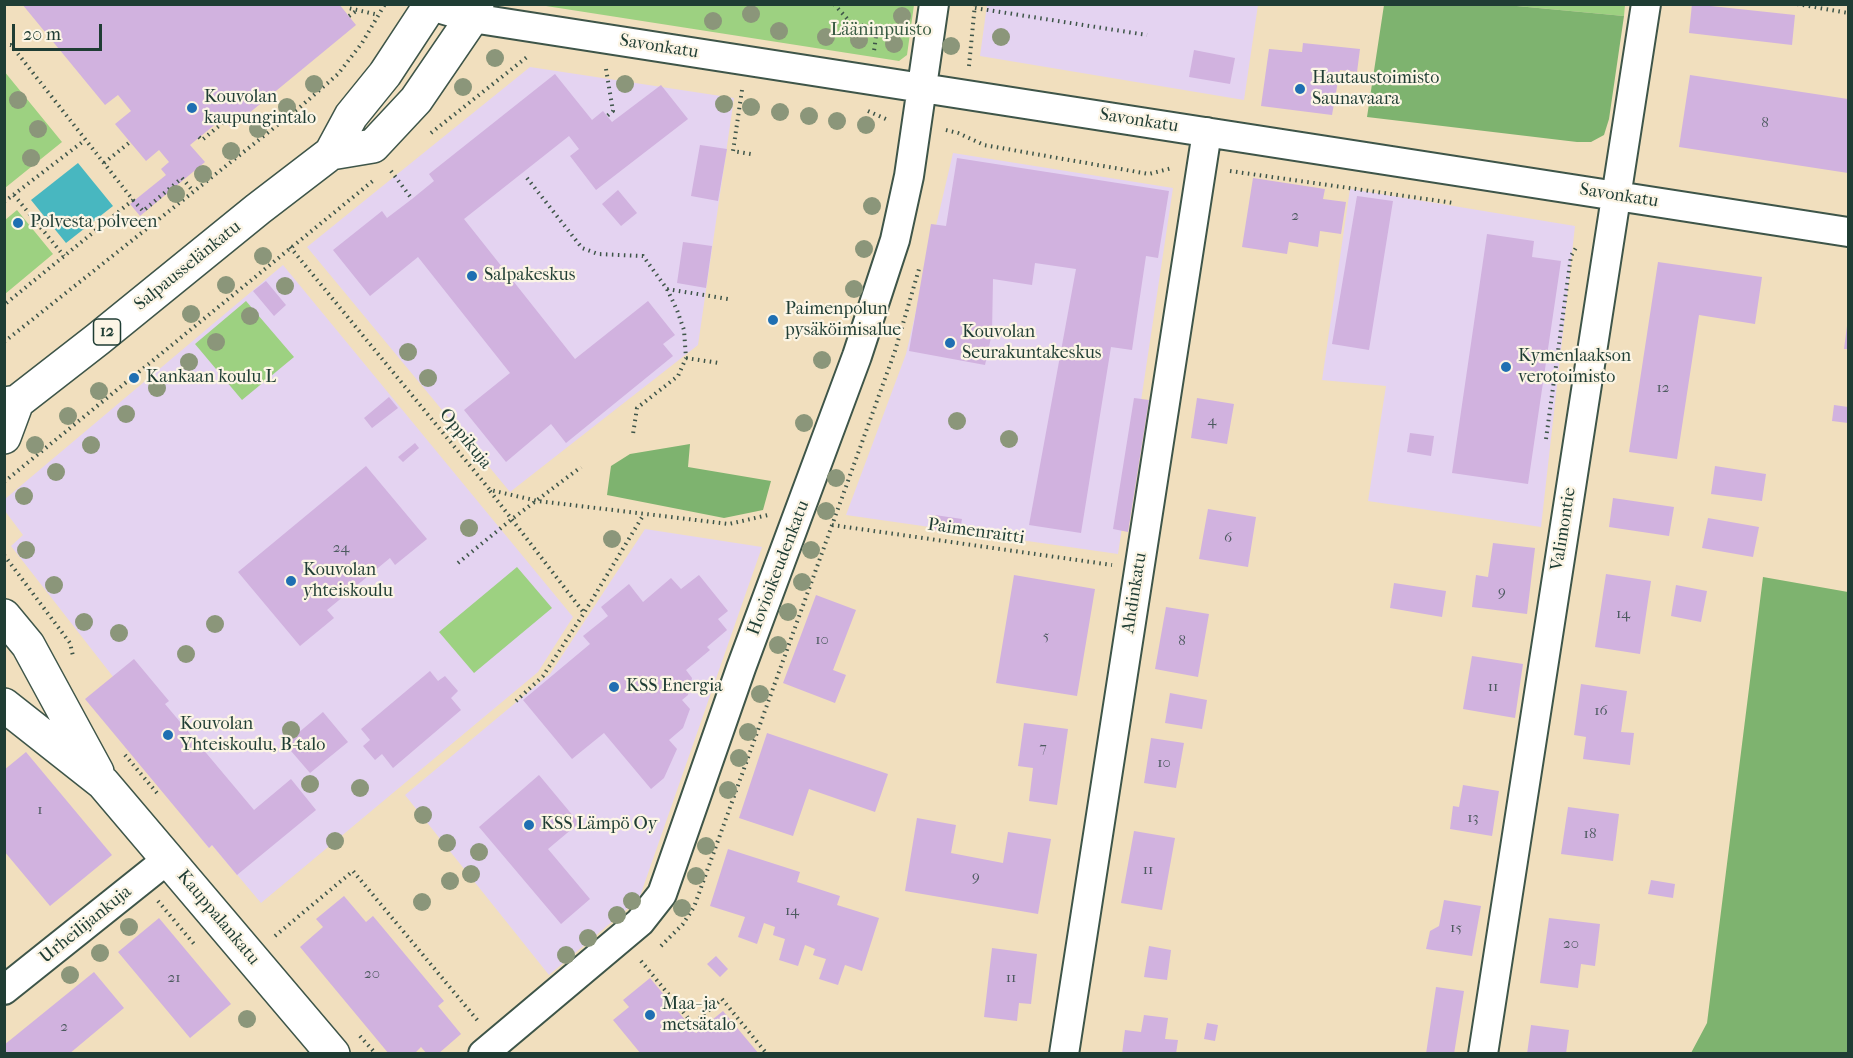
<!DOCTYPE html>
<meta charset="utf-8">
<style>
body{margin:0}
#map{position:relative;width:1853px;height:1058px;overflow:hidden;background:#f1dfbe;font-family:"IM FELL French Canon",serif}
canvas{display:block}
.frame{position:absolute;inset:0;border:6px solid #1f3d34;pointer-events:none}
.scale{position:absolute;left:12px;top:24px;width:90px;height:27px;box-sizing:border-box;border:3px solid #1f3d34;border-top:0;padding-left:8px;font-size:18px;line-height:21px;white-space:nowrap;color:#1f3d34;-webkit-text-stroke:4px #fcf5e5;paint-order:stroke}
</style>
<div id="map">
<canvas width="1853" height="1058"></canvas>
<div class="frame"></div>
<div class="scale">20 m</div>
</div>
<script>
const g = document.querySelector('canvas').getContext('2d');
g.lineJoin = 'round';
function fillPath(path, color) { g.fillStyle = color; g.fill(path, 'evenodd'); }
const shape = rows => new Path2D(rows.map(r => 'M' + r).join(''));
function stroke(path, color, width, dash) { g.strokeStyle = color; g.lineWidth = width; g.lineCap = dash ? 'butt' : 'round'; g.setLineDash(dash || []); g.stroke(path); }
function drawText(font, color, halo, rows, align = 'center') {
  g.font = font + ' "IM FELL French Canon",serif'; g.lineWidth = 4.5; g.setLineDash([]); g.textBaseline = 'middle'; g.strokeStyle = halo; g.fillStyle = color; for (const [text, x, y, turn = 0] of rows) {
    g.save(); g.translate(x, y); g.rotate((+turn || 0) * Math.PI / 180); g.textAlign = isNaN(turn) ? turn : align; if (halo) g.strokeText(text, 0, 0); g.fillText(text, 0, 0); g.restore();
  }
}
fillPath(shape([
 [987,5,1258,5,1244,100,980,56],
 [530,67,734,98,698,345,510,492,307,247],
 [953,153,1173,188,1118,554,846,515,906,354],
 [1350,189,1575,226,1541,527,1368,501,1386,386,1322,380],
 [283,265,573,617,538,672,261,903,212,845,209,848,89,699,114,678,11,546,23,535,5,511,5,499],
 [645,529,762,547,639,899,549,975,405,795,550,674]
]), '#e4d3f1');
fillPath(shape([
 [545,5,545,4,914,5,907,55,899,61,546,6],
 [1506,5,1625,5,1624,16],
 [4,71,62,142,5,188,4,188],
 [17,210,53,254,5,294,5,220],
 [246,301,294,357,242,400,195,344],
 [517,567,552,608,474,673,439,632]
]), '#9dd181');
fillPath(shape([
 [1506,5,1624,16,1609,119,1604,135,1591,142,1577,142,1367,117,1384,5],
 [690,444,688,467,771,481,763,510,724,518,607,495,611,466,630,454],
 [1763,577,1848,592,1848,1053,1691,1053,1707,1023]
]), '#7eb36f');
fillPath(shape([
 [78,163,113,206,66,243,31,200]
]), '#48b7c0');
fillPath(shape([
 [22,4,339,4,356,25,231,128,223,118,190,145,205,162,140,216,130,204,166,175,161,169,169,162,159,150,146,161,115,124,131,111,118,95,105,105],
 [1692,4,1795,15,1792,45,1689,33],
 [1303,43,1360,49,1357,72,1340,70,1332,115,1261,106,1269,49,1302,52],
 [1194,50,1235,58,1230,84,1189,77],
 [555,74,592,120,603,111,612,122,661,85,688,119,596,190,570,156,579,149,569,136,464,219,575,359,648,301,675,335,663,344,673,356,566,443,551,424,506,462,464,410,510,373,418,257,370,296,333,250,382,211,387,218,412,199,434,181,429,174],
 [1690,75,1848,99,1848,173,1679,147],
 [700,145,727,149,718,201,691,196],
 [957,158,1169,191,1158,258,1146,256,1132,350,1111,347,1081,533,1029,525,1076,269,1035,263,1032,285,993,279,992,333,985,365,909,351,931,224,946,226],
 [1253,178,1325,189,1323,199,1346,202,1341,234,1320,231,1318,247,1289,242,1287,254,1242,247],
 [618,190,637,213,621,226,602,204],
 [1357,196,1393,201,1369,350,1332,344],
 [1487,234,1534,241,1532,257,1561,261,1528,484,1452,473],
 [683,242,712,246,706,288,677,283],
 [1658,262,1762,277,1755,324,1699,315,1677,459,1629,452],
 [266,281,286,305,274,316,253,291],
 [1847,326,1848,326,1848,349,1844,349],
 [389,397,398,408,372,428,364,418],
 [1134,398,1149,400,1128,532,1113,529],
 [1197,398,1234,404,1227,444,1191,438],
 [1834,405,1848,407,1848,423,1832,421],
 [1410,433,1434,436,1431,456,1407,452],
 [415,443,419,448,403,462,398,457],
 [366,466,427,539,395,565,390,558,327,610,334,618,300,646,238,572],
 [1715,466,1766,474,1762,501,1711,494],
 [1613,498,1674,507,1669,536,1609,527],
 [1208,509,1256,517,1248,567,1199,559],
 [935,515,962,519,959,535,932,530],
 [1708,518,1759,527,1753,557,1702,548],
 [1493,543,1535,548,1527,614,1472,607,1476,575,1488,577],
 [1606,574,1651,581,1640,654,1595,647],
 [699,575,728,611,718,619,727,630,707,647,710,650,686,670,692,678,688,695,682,700,690,709,683,728,669,740,677,749,664,778,651,789,604,733,572,759,523,700,590,644,583,636,608,616,601,607,629,584,643,602,671,578,681,589],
 [1014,575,1095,589,1077,696,996,683],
 [1394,583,1446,591,1442,617,1390,608],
 [1676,585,1707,591,1701,622,1671,616],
 [816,595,856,610,833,670,846,675,835,703,783,683],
 [1166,607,1209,614,1198,677,1155,669],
 [1472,656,1523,664,1515,718,1463,709],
 [134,659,169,701,165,704,254,810,291,779,316,810,237,875,212,845,209,848,85,699],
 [430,671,438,681,445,676,458,691,451,698,461,710,393,768,382,754,375,760,363,746,370,740,361,729],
 [1581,684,1627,691,1621,732,1634,733,1630,765,1583,759,1586,737,1574,735],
 [1170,693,1207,700,1202,729,1165,723],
 [323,712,348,742,310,773,285,744],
 [1024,723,1068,729,1057,805,1029,801,1033,768,1018,766],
 [767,733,888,774,875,812,809,789,793,836,739,818],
 [1151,738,1184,743,1176,788,1144,783],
 [26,752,112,855,50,906,4,851,4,770],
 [539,775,579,823,548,849,590,899,561,924,479,827],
 [1463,785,1499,791,1492,836,1450,829,1453,806,1459,807],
 [1568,807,1619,814,1613,861,1561,854],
 [917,818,956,825,951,853,1003,863,1008,832,1051,839,1038,914,905,891],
 [1134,831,1175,838,1162,910,1121,903],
 [728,849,800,872,797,882,840,896,837,905,879,918,862,971,845,965,838,985,819,979,826,959,813,955,815,949,805,945,798,966,779,960,785,939,773,935,775,927,764,923,757,944,738,937,745,917,710,906],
 [1651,880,1675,884,1673,898,1648,894],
 [344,896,366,922,373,916,444,1001,438,1006,461,1034,438,1054,427,1054,421,1047,414,1054,389,1054,300,947,323,927,316,919],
 [1444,900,1481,906,1472,956,1426,949,1430,931,1439,926],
 [159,918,231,1004,190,1038,118,952],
 [1549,918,1600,924,1595,966,1581,964,1578,988,1540,983],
 [1149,946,1171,950,1167,980,1144,977],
 [992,948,1037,954,1031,1004,1019,1003,1017,1021,984,1017],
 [716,956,728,969,720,977,707,964],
 [94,972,124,1008,69,1054,4,1054,4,1045],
 [650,978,696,1033,723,1011,759,1054,641,1054,613,1020,629,1007,623,1000],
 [1436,987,1464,991,1454,1054,1426,1054],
 [1144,1015,1168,1018,1165,1039,1178,1040,1176,1054,1122,1054,1125,1030,1141,1032],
 [1207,1023,1218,1025,1215,1041,1204,1039],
 [1531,1025,1569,1030,1566,1054,1527,1054]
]), '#d1b2df');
const street = shape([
 [431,6,472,18,1848,232],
 [4,990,168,859],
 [483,1054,640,922,662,894,741,668,857,356,895,240,909,176,934,4],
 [1064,1054,1207,132],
 [1483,1054,1646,4]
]);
const secondary = shape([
 [4,616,28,645,97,772],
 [4,705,103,783,333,1054]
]);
const primary = shape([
 [331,153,373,146,416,100,472,18,477,4],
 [4,404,17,402,98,339,258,209,331,153,351,116,385,74,431,4],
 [4,437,17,402]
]);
stroke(street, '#3e5549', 32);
stroke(secondary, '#3e5549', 36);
stroke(primary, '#3e5549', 36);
stroke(shape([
 [349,4,348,8,379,15],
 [834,4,851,23,877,29,874,51],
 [1797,4,1848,13],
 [975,8,1147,35],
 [349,16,356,11],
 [877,29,901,31],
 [4,45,11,45,133,200,4,305],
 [969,66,975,4],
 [606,69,613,111,607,116],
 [742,90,733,151,751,154],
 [868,111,888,120],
 [946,130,958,133,984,145,1149,174,1172,168],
 [431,133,527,57,529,57],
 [199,137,202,140,225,121],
 [104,163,130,142],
 [391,171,412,199],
 [1230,171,1454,203],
 [527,178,582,248,598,254,643,256,667,289,677,310,684,330,686,358,678,376,637,408,633,434],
 [14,195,64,256],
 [133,200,143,211,182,178,193,191],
 [4,202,85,140],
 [290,247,490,490,538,501,729,524,768,515],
 [667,289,728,299],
 [4,342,299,108,338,74,362,43,385,4],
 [686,358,719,363],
 [1546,439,1571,256,1577,246],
 [4,482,374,180],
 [490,491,584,613],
 [832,525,1112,565],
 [4,555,70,643,73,656],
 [458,563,512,519,581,467],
 [516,701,543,676,584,613,644,514],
 [125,755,157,793],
 [158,901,194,944],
 [275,936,353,871,478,1021],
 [661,946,683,924,694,907,895,351,919,269],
 [641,961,693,1024,722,999,767,1054],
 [360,1036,376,1054]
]), '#3e5549', 4, [1.5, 4.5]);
stroke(street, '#fff', 28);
stroke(secondary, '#fff', 33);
stroke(primary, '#fff', 33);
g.fillStyle = '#8b967a';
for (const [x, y] of [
 [751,14],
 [902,16],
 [713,21],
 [779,31],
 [826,37],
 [1001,37],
 [859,40],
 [894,44],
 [951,46],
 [495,58],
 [314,84],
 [625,84],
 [463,87],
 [18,100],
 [724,104],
 [287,107],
 [751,107],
 [780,112],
 [809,116],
 [837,121],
 [866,125],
 [38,129],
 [258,129],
 [231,151],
 [31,158],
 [203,174],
 [176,194],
 [872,206],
 [864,249],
 [263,256],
 [226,285],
 [285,286],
 [854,289],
 [191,314],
 [250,316],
 [216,342],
 [408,352],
 [822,360],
 [189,362],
 [428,378],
 [157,388],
 [99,391],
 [126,414],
 [68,416],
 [957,421],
 [804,423],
 [1009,439],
 [35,445],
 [91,445],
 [56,472],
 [836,478],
 [24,496],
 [826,511],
 [469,528],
 [612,539],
 [26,550],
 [811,550],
 [802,582],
 [54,585],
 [788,612],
 [84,622],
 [215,624],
 [119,633],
 [778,645],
 [186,654],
 [760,694],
 [291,730],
 [748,732],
 [739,758],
 [310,784],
 [360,788],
 [728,790],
 [423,815],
 [335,841],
 [447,843],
 [706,846],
 [479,852],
 [471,874],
 [696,876],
 [450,881],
 [632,901],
 [422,902],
 [682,908],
 [617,915],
 [129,927],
 [588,938],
 [100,953],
 [566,955],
 [70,975],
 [247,1019]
]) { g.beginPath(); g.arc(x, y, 9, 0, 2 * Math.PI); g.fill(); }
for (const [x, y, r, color] of [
 [1300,89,6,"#1f6fb2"],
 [192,108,6,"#1f6fb2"],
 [18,223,6,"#1f6fb2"],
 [472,276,6,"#1f6fb2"],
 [773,320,6,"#1f6fb2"],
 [950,343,6,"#1f6fb2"],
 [1506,367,6,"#1f6fb2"],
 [134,378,6,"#1f6fb2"],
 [291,581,6,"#1f6fb2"],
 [614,687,6,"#1f6fb2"],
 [168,735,6,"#1f6fb2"],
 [529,825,6,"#1f6fb2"],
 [650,1015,6,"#1f6fb2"]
]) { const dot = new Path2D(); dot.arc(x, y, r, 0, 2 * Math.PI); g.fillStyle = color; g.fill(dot); stroke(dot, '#fcf5e5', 2); }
drawText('15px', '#4c5a5f', null, [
 ["8",1765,123],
 ["2",1295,216],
 ["12",1663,388],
 ["4",1212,421],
 ["6",1228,538],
 ["24",341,548],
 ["9",1502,592],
 ["14",1623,614],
 ["5",1046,636],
 ["10",822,640],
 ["8",1182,641],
 ["11",1493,687],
 ["16",1601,711],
 ["7",1043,748],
 ["10",1164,763],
 ["1",40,810],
 ["13",1473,818],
 ["18",1590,834],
 ["11",1148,870],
 ["9",976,877],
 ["14",792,911],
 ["15",1456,928],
 ["20",1571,944],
 ["20",372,974],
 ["21",174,978],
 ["11",1011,978],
 ["2",64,1027]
]);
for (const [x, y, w] of [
 [107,332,27]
]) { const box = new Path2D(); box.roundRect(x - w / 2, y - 13, w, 26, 4.5); g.fillStyle = '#fcf5e5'; g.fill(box); stroke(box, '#1f3d34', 1.5); }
drawText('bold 16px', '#1f3d34', null, [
 ["12",107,332]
]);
drawText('18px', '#385b43', '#fcf5e5', [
 ["Lääninpuisto",881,31]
]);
drawText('18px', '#1f3d34', '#fcf5e5', [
 ["Savonkatu",659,47,9],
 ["Savonkatu",1139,121,9],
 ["Savonkatu",1619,196,9],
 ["Salpausselänkatu",188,266,-39],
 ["Oppikuja",465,439,51],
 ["Valimontie",1564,529,-81],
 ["Paimenraitti",976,532,8],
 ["Hovioikeudenkatu",779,568,-69],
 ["Ahdinkatu",1135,593,-81],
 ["Kauppalankatu",218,918,50],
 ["Urheilijankuja",86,925,-39]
]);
drawText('18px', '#1f3d34', '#fcf5e5', [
 ["Hautaustoimisto",1312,79],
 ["Saunavaara",1312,100],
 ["Kouvolan",204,98],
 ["kaupungintalo",204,119],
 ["Polvesta polveen",30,223],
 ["Salpakeskus",484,276],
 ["Paimenpolun",785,310],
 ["pysäköimisalue",785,331],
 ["Kouvolan",962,333],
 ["Seurakuntakeskus",962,354],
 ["Kymenlaakson",1518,357],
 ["verotoimisto",1518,378],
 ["Kankaan koulu L",146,378],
 ["Kouvolan",303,571],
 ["yhteiskoulu",303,592],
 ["KSS Energia",626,687],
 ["Kouvolan",180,725],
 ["Yhteiskoulu, B-talo",180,746],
 ["KSS Lämpö Oy",541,825],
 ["Maa- ja",662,1005],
 ["metsätalo",662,1026]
], 'left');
</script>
